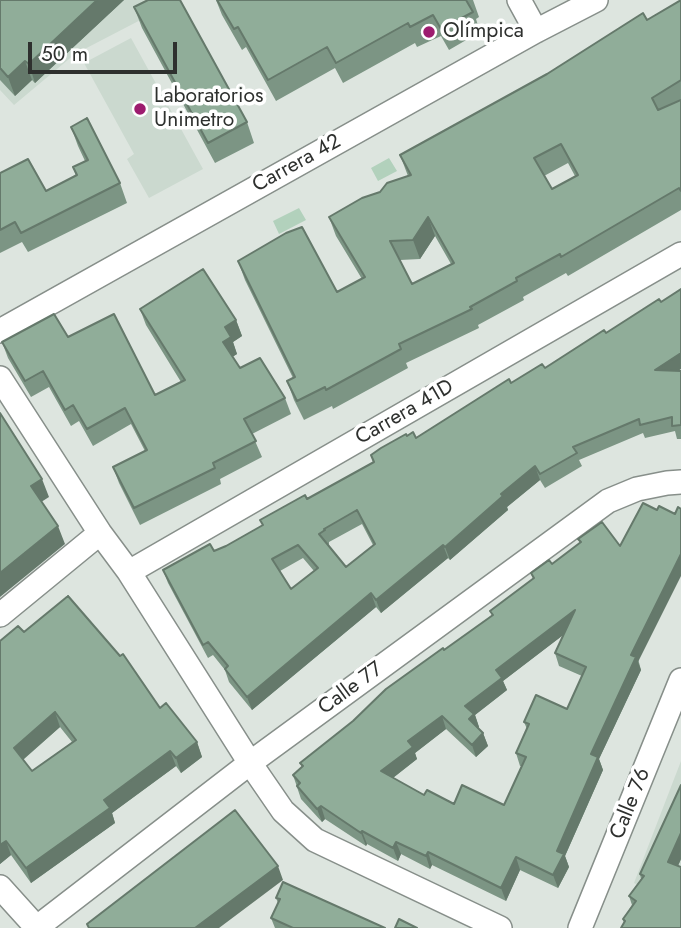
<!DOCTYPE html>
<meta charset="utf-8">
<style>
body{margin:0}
#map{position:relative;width:681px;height:928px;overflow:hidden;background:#dde5df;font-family:Jost,sans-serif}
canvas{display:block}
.scale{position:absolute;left:28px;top:42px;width:149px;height:32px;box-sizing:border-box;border:4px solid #2e302e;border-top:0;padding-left:9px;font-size:21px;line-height:24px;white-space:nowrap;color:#2e302e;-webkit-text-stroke:5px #fff;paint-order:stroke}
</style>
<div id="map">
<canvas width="681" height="928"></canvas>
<div class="scale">50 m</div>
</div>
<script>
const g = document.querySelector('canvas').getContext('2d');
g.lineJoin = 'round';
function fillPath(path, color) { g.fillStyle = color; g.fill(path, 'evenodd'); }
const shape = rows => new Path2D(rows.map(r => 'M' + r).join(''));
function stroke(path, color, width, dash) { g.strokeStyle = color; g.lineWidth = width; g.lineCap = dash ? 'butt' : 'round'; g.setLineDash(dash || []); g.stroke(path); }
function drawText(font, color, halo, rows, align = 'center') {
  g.font = font + ' Jost,sans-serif'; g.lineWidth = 7; g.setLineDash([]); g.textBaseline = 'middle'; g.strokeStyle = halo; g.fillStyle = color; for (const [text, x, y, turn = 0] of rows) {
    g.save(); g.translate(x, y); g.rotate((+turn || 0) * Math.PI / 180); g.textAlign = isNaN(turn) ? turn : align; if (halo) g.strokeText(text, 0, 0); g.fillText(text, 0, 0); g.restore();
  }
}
fillPath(shape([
 [0,0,179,0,75,54,14,105,0,90],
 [131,38,203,169,149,198,127,159,134,154,84,63],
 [681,761,681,907,634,883]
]), '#cbd9cf');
fillPath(shape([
 [389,158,397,171,378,181,371,168],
 [299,208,306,220,279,234,273,221]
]), '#b2d1bc');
const minor = shape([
 [519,0,536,31],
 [0,331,536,31,596,0],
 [0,378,100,533,129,572,250,763,283,811,315,840,500,928],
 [129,572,681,254],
 [0,615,100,533],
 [0,887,37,928],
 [36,928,250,763,608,501,637,489,667,483,681,482],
 [580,928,681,680]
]);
stroke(minor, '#878f8a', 26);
stroke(minor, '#fff', 23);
fillPath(shape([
 [0,0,124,0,35,83,32,80,15,96,0,80],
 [216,0,473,0,479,17,476,19,480,32,449,50,441,36,417,47,415,43,343,83,335,68,276,101,246,47,242,50,222,15],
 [681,0,681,210,568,276,566,273,523,297,524,300,478,325,479,328,406,363,408,368,333,409,332,406,304,420,294,400,287,381,293,378,245,280,238,261,337,292,362,279,336,236,329,217,380,192,408,176,400,155,647,20],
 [568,163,575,176,552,189,544,176],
 [435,236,451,264,412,284,400,260,420,259],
 [134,7,247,122,254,143,215,163,142,28],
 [71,127,120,183,127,203,28,252,22,242,0,253,0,173,46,191,76,176,73,167,85,161,78,146],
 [140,309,236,320,242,336,233,342,237,354,232,357,240,368,285,398,291,414,252,434,262,457,220,479,221,484,140,525,119,483,113,467,145,451,131,424,93,446,79,421,71,426,49,387,31,397,8,358,2,342,68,337,155,395,181,382,146,325],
 [606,333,679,371,681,371,681,439,677,439,675,431,645,438,643,433,579,460,582,466,545,488,540,480,507,507,508,510,450,560,448,558,381,613,376,607,252,710,229,682,225,670,213,655,208,658,168,583,163,570,226,546,263,525,260,520,307,499,373,462,371,455,407,436,416,438,511,383,545,368],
 [362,524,373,545,346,567,328,545,329,544,329,542],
 [303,558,314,571,291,589,280,571],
 [602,522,641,670,599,759,603,770,565,856,569,867,558,888,520,870,506,901,432,865,430,869,401,854,398,861,367,844,366,846,325,819,322,822,301,799,293,775,302,767,300,763,444,650,492,616,490,611,533,579,531,573,552,564,580,543,578,539],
 [563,635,555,653,559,666,582,676,567,709,524,722,527,729,516,753,520,766,522,766,504,805,454,804,424,795,393,778,417,759,415,753,446,729,476,757,488,746,483,733,478,728,479,727,475,715,507,690,503,681],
 [24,632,160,708,197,742,202,757,181,773,176,766,112,813,115,823,31,883,11,855,0,864,0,641],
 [60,727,72,742,32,771,23,760],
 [681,785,681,859,678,866,624,923,623,919,632,905,629,896,641,879,640,874],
 [276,898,385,928,275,928,271,918,278,903]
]), '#7c9584');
fillPath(shape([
 [97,0,124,0,35,83,29,64],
 [25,61,32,80,15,96,8,77],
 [428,217,435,236,420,259,413,240],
 [236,320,242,336,233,342,237,354,229,359,223,342,225,327],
 [681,353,681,369,660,383,655,370],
 [535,466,540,480,507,507,508,510,450,560,445,547,501,494],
 [42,479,49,497,38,504,31,486],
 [58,526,65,544,0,597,0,573],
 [443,545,448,558,381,613,376,600],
 [681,554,681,576,638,662,641,670,599,759,603,770,565,856,569,867,558,888,553,875,557,851,591,754,631,655],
 [371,593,376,607,252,710,247,697],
 [575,610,579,623,503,681,507,690,475,715,479,727,474,732,465,706,496,670],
 [55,712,60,727,19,763,14,748],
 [442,716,446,729,415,753,417,759,385,784,381,771,408,741],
 [483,733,488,746,476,757,472,745],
 [197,742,202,757,181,773,176,758],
 [170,751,176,766,112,813,115,823,31,883,26,868,104,800],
 [321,806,325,819,322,822,317,809],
 [362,831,367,844,366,846,361,833],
 [681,833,681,859,673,876,668,862],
 [6,841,11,855,0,864,0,845],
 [396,842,401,854,398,861,393,848],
 [428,852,432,865,430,869,426,856],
 [516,857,520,870,506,901,501,888],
 [278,866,283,880,219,928,195,928]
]), '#65796b');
const building = shape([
 [0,0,97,0,29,64,25,61,8,77,0,68,0,0],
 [148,0,180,0,247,122,208,143,134,7,148,0],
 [217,0,466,0,473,12,441,29,433,15,410,27,408,23,336,63,327,47,268,80,238,27,234,29,217,0],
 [681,0,681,80,652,98,658,110,681,100,681,191,679,188,561,257,560,254,516,278,517,281,470,307,472,309,399,344,401,349,326,390,325,387,297,401,287,381,295,377,238,261,286,233,302,227,337,292,365,277,329,217,362,198,380,192,387,183,411,175,400,155,547,74,643,13,647,20,681,0],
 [561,144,578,175,552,189,534,158,561,144],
 [428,217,454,263,412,284,390,241,413,240,428,217],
 [87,118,120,183,21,233,15,222,0,230,0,173,28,159,46,191,77,175,73,167,88,160,71,127,87,118],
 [203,269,236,320,225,327,231,337,223,342,240,368,260,358,285,398,244,419,256,441,213,463,215,468,134,508,113,467,147,450,125,408,87,429,73,405,65,410,43,371,25,381,2,342,54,314,68,337,114,314,155,395,185,380,140,309,203,269],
 [681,289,681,353,655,370,681,371,681,425,672,426,672,417,640,425,639,419,573,447,577,453,540,474,535,466,501,494,503,496,445,547,443,545,376,600,371,593,247,697,225,669,228,666,208,642,203,645,163,570,210,544,214,551,226,546,263,525,260,520,305,495,307,499,374,462,371,455,381,448,406,434,407,436,413,432,416,438,509,379,511,383,542,364,545,368,604,330,606,333,659,299,661,302,681,289],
 [357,510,375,544,346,567,319,534,325,530,324,529,357,510],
 [298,545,318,568,291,589,272,559,298,545],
 [0,413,42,479,31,486,58,526,0,573,0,413],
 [643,503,657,510,659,506,675,514,678,507,681,509,681,554,631,655,636,657,591,754,598,757,557,851,564,854,553,875,516,857,501,888,428,852,426,856,396,842,393,848,362,831,361,833,321,806,317,809,297,786,300,783,293,775,303,766,300,763,353,721,386,689,443,648,444,650,493,615,490,611,534,578,531,573,549,560,552,564,581,542,578,539,602,522,620,546,643,503],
 [575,610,555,653,586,667,567,709,536,695,524,722,529,724,516,753,526,757,504,805,462,785,454,804,427,790,424,795,381,771,413,747,408,741,442,716,472,745,483,733,469,719,474,714,465,706,502,678,496,670,575,610],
 [68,596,120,656,123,654,160,708,166,703,197,742,176,758,170,751,104,800,110,808,26,868,6,841,0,845,0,641,18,626,24,632,68,596],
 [55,712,76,740,32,771,14,748,55,712],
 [681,785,681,833,668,862,681,867,681,928,621,928,625,921,623,919,636,901,629,896,644,876,640,874,681,785],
 [235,810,278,866,195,928,89,928,87,924,235,810],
 [283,882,385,928,293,928,271,918,280,899,276,898,283,882],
 [399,919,417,928,395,928,399,919]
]);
fillPath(building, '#90ad99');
stroke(building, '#65796b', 2);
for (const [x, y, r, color] of [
 [429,32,7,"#9d1c6f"],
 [140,109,7,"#9d1c6f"]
]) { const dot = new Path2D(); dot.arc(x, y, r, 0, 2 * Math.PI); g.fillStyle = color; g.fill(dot); stroke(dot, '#fff', 2.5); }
drawText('21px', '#2e302e', '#fff', [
 ["Olímpica",443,32],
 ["Laboratorios",154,97],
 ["Unimetro",154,121]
], 'left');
drawText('21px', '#2e302e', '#fff', [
 ["Carrera 42",297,164,-29],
 ["Carrera 41D",405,413,-30],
 ["Calle 77",351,689,-36],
 ["Calle 76",631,804,-68]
]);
</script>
